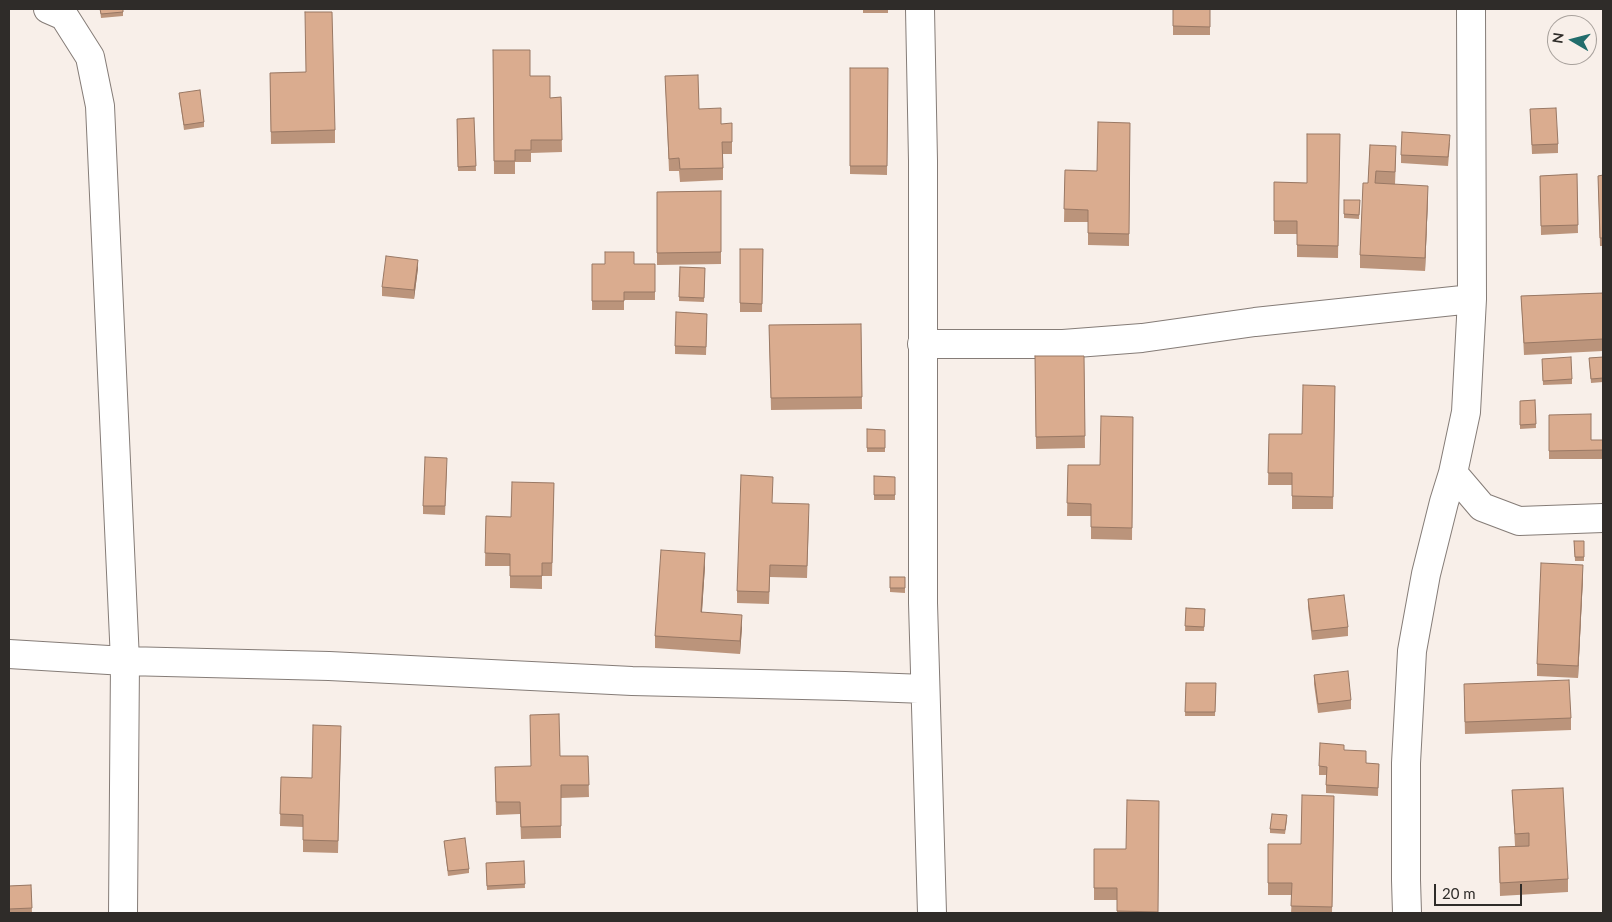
<!DOCTYPE html>
<style>
body{margin:0}
#map{position:relative;width:1612px;height:922px;overflow:hidden;background:#f8efe9;font-family:Lato,sans-serif}
canvas{display:block}
.frame{position:absolute;inset:0;border:10px solid #2f2c29;pointer-events:none}
.north{position:absolute;left:1547px;top:15px;width:50px;height:50px;box-sizing:border-box;background:#f8efe9;border:1px solid #a8a19c;border-radius:50%;rotate:278deg;font-size:14px;font-weight:700;line-height:20px;text-align:center;color:#2f2c29}
.north::after{content:'';display:block;margin:auto;width:18px;height:22px;background:#226d6c;clip-path:polygon(50% 0,100% 100%,50% 72%,0 100%)}
.scale{position:absolute;left:1434px;top:884px;width:88px;height:22px;box-sizing:border-box;border:2px solid #2f2c29;border-top:0;padding-left:6px;font-size:15px;line-height:18px;white-space:nowrap;color:#2f2c29;-webkit-text-stroke:4px #f8efe9;paint-order:stroke}
</style>
<div id="map">
<canvas width="1612" height="922"></canvas>
<div class="frame"></div>
<div class="north">N</div>
<div class="scale">20 m</div>
</div>
<script>
const g = document.querySelector('canvas').getContext('2d');
g.lineJoin = 'round';
const shape = rows => new Path2D(rows.map(r => 'M' + r).join(''));
function stroke(path, color, width, dash) { g.strokeStyle = color; g.lineWidth = width; g.lineCap = dash ? 'butt' : 'round'; g.setLineDash(dash || []); g.stroke(path); }
function fillPath(path, color) { g.fillStyle = color; g.fill(path, 'evenodd'); }
const minor = shape([
 [48,9,64,16,90,57,100,106,125,661,123,913],
 [920,9,923,161,923,603,932,913],
 [922,344,1063,344,1142,338,1255,322,1472,299],
 [1453,473,1482,507,1519,521,1603,518],
 [9,654,125,661,329,666,632,681,845,686,925,689],
 [1407,913,1406,880,1406,763,1412,651,1426,574,1444,502,1453,473,1466,412,1472,299,1471,9]
]);
stroke(minor, '#857c77', 30);
stroke(minor, '#fff', 28);
fillPath(shape([
 [100,9,123,9,123,16,101,18],
 [863,9,888,9,888,13,863,13],
 [1173,9,1210,9,1210,35,1173,35],
 [493,50,530,76,550,98,561,97,562,152,531,153,531,162,515,162,515,174,494,174],
 [850,68,888,68,887,175,850,174],
 [306,72,335,130,335,143,271,144,270,73],
 [665,76,699,109,721,124,732,142,732,154,723,154,723,180,680,182,679,171,669,171],
 [179,93,204,122,204,127,184,130],
 [1530,109,1558,144,1558,153,1532,154],
 [474,118,476,171,458,171,457,119],
 [1130,123,1129,246,1088,245,1088,222,1064,222,1065,170,1097,171],
 [1340,134,1338,258,1297,257,1297,234,1274,234,1274,182,1307,183],
 [1450,143,1448,166,1401,163,1401,155],
 [1370,145,1396,158,1395,184,1428,198,1425,271,1360,268,1360,255,1368,183],
 [1577,174,1578,233,1541,235,1540,176],
 [1603,175,1603,246,1600,246,1598,176],
 [721,191,721,264,657,265,657,192],
 [1344,200,1360,200,1359,219,1344,218],
 [740,249,763,249,762,312,740,312],
 [592,264,655,264,655,300,624,300,624,310,592,310],
 [680,267,705,268,704,302,679,301],
 [418,268,414,299,382,296,382,287],
 [1603,293,1603,351,1524,355,1521,296],
 [707,322,706,355,675,354,675,346],
 [861,324,862,409,771,410,769,325],
 [1035,356,1084,356,1085,448,1036,449],
 [1603,357,1603,382,1591,383,1589,358],
 [1542,359,1572,379,1572,384,1543,385],
 [1335,386,1333,509,1292,509,1292,485,1268,485,1269,434,1302,434],
 [1535,400,1536,428,1520,429,1520,401],
 [1549,415,1591,440,1603,440,1603,459,1549,459],
 [1133,417,1132,540,1091,539,1091,516,1067,516,1068,465,1100,465],
 [867,429,885,430,885,452,867,452],
 [447,467,445,515,423,514,423,506],
 [874,476,895,477,895,500,874,500],
 [554,483,552,576,542,576,542,589,510,588,510,566,485,566,486,516,511,517],
 [773,503,809,516,807,578,770,577,769,604,737,603,737,591],
 [1574,541,1584,541,1584,561,1575,561],
 [705,566,702,612,742,627,740,654,655,648,655,636],
 [890,577,905,577,905,593,890,592],
 [1583,577,1578,678,1537,676,1537,664],
 [1308,599,1348,627,1348,636,1312,640,1308,607],
 [1186,608,1205,609,1204,631,1185,631],
 [1314,675,1351,700,1351,709,1318,713,1314,684],
 [1186,683,1216,683,1215,716,1185,716],
 [1464,696,1571,718,1571,730,1465,734],
 [341,738,338,853,303,852,303,827,280,826,281,777,312,778],
 [1344,750,1366,763,1379,764,1378,796,1326,793,1326,775,1319,775,1319,766],
 [560,756,588,756,589,797,561,798,561,838,521,839,520,814,496,815,495,767,530,767],
 [1512,790,1568,879,1568,892,1500,896,1499,847,1529,846,1515,846],
 [1334,796,1332,913,1291,913,1292,895,1268,895,1268,844,1301,844],
 [1159,801,1158,913,1117,913,1117,900,1094,900,1094,849,1126,849],
 [1287,820,1285,834,1270,833,1270,829],
 [444,841,469,869,469,873,448,876],
 [524,861,525,888,487,890,486,863],
 [31,885,32,913,9,913,9,886]
]), '#bb947b');
fillPath(shape([
 [1428,186,1428,198,1425,271,1425,258],
 [418,260,418,268,414,299,414,290],
 [705,553,705,566,701,625,701,612],
 [1583,565,1583,577,1578,678,1578,666],
 [742,615,742,627,740,654,740,641]
]), '#997864');
const building = shape([
 [100,9,123,9,123,12,101,14,100,9],
 [1173,9,1210,9,1210,27,1173,26,1173,9],
 [305,12,332,12,335,130,271,132,270,73,306,72,305,12],
 [493,50,530,50,530,76,550,76,550,98,561,97,562,140,531,140,531,150,515,150,515,161,494,161,493,50],
 [850,68,888,68,887,166,850,166,850,68],
 [698,75,699,109,721,108,721,124,732,123,732,142,722,142,723,168,680,169,679,158,669,159,665,76,698,75],
 [200,90,204,122,184,125,179,93,200,90],
 [1556,108,1558,144,1532,145,1530,109,1556,108],
 [474,118,476,166,458,167,457,119,474,118],
 [1098,122,1130,123,1129,234,1088,233,1088,210,1064,209,1065,170,1097,171,1098,122],
 [1402,132,1450,135,1448,157,1401,155,1402,132],
 [1307,134,1340,134,1338,246,1297,245,1297,221,1274,221,1274,182,1307,183,1307,134],
 [1370,145,1396,146,1395,172,1376,171,1375,183,1428,186,1425,258,1360,255,1363,183,1368,183,1370,145],
 [1577,174,1578,225,1541,226,1540,176,1577,174],
 [1603,175,1603,238,1600,238,1598,176,1603,175],
 [721,191,721,252,657,253,657,192,721,191],
 [1344,200,1360,200,1359,215,1344,214,1344,200],
 [740,249,763,249,762,304,740,303,740,249],
 [605,252,634,252,634,264,655,264,655,292,624,292,624,301,592,301,592,264,605,264,605,252],
 [386,256,418,260,414,290,382,287,386,256],
 [680,267,705,268,704,298,679,297,680,267],
 [1603,293,1603,339,1524,343,1521,296,1603,293],
 [676,312,707,314,706,347,675,346,676,312],
 [861,324,862,397,771,398,769,325,861,324],
 [1035,356,1084,356,1085,436,1036,437,1035,356],
 [1571,357,1572,379,1543,381,1542,359,1571,357],
 [1603,357,1603,378,1591,379,1589,358,1603,357],
 [1303,385,1335,386,1333,497,1292,496,1292,473,1268,473,1269,434,1302,434,1303,385],
 [1535,400,1536,424,1520,425,1520,401,1535,400],
 [1591,414,1591,440,1603,440,1603,450,1549,451,1549,415,1591,414],
 [1101,416,1133,417,1132,528,1091,527,1091,504,1067,503,1068,465,1100,465,1101,416],
 [867,429,885,430,885,448,867,448,867,429],
 [425,457,447,458,445,506,423,506,425,457],
 [741,475,773,477,772,503,809,504,807,566,770,565,769,592,737,591,741,475],
 [874,476,895,477,895,495,874,495,874,476],
 [512,482,554,483,552,563,542,563,542,576,510,576,510,554,485,553,486,516,511,517,512,482],
 [1574,541,1584,541,1584,557,1575,557,1574,541],
 [661,550,705,553,701,612,742,615,740,641,655,636,661,550],
 [1541,563,1583,565,1578,666,1537,664,1541,563],
 [890,577,905,577,905,588,890,588,890,577],
 [1344,595,1348,627,1312,631,1308,599,1344,595],
 [1186,608,1205,609,1204,627,1185,626,1186,608],
 [1348,671,1351,700,1318,704,1314,675,1348,671],
 [1569,680,1571,718,1465,722,1464,684,1569,680],
 [1186,683,1216,683,1215,712,1185,712,1186,683],
 [559,714,560,756,588,756,589,785,561,785,561,826,521,827,520,802,496,802,495,767,531,766,530,715,559,714],
 [313,725,341,726,338,841,303,840,303,815,280,814,281,777,312,778,313,725],
 [1320,743,1344,745,1344,750,1366,751,1366,763,1379,764,1378,788,1326,785,1327,767,1319,766,1320,743],
 [1563,788,1568,879,1500,883,1499,847,1529,846,1529,833,1515,834,1512,790,1563,788],
 [1302,795,1334,796,1332,907,1291,906,1292,883,1268,883,1268,844,1301,844,1302,795],
 [1127,800,1159,801,1158,912,1117,911,1117,888,1094,888,1094,849,1126,849,1127,800],
 [1272,814,1287,815,1285,830,1270,829,1272,814],
 [465,838,469,869,448,871,444,841,465,838],
 [524,861,525,884,487,886,486,863,524,861],
 [31,885,32,908,9,909,9,886,31,885]
]);
fillPath(building, '#daac8f');
stroke(building, '#997864', 1);
</script>
